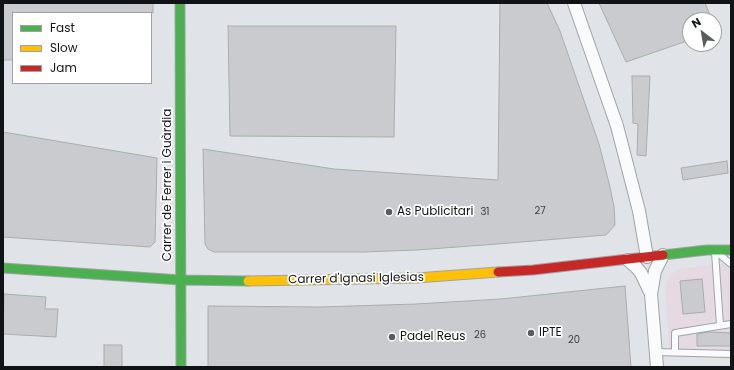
<!DOCTYPE html>
<meta charset="utf-8">
<style>
body{margin:0}
#map{position:relative;width:734px;height:370px;overflow:hidden;background:#e0e4e8;font-family:Poppins,sans-serif}
canvas{display:block}
.frame{position:absolute;inset:0;border:4px solid #111416;pointer-events:none}
.legend{position:absolute;left:12px;top:12px;width:140px;height:72px;box-sizing:border-box;background:#fff;border:1px solid #a0a1a2;margin:0;padding:5px 7px;list-style:none;font-size:12px;color:#111416}
.legend li{display:flex;align-items:center;gap:8px;height:20px}
.legend b{width:20px;border:1px solid #a0a1a2}
.north{position:absolute;left:682px;top:12px;width:40px;height:40px;box-sizing:border-box;background:#fff;border:1px solid #a0a1a2;border-radius:50%;rotate:329deg;font-size:11px;font-weight:700;line-height:16px;text-align:center;color:#111416}
.north::after{content:'';display:block;margin:auto;width:14px;height:18px;background:#595d60;clip-path:polygon(50% 0,100% 100%,50% 72%,0 100%)}
</style>
<div id="map">
<canvas width="734" height="370"></canvas>
<div class="frame"></div>
<ul class="legend">
<li><b style="height:5px;background:#4caf50"></b>Fast</li>
<li><b style="height:5px;background:#ffc107"></b>Slow</li>
<li><b style="height:5px;background:#c62828"></b>Jam</li>
</ul>
<div class="north">N</div>
</div>
<script>
const g = document.querySelector('canvas').getContext('2d');
g.lineJoin = 'round';
function fillPath(path, color) { g.fillStyle = color; g.fill(path, 'evenodd'); }
const shape = rows => new Path2D(rows.map(r => 'M' + r).join(''));
function stroke(path, color, width, dash) { g.strokeStyle = color; g.lineWidth = width; g.lineCap = dash ? 'butt' : 'round'; g.setLineDash(dash || []); g.stroke(path); }
function drawText(font, color, halo, rows, align = 'center') {
  g.font = font + ' Poppins,sans-serif'; g.lineWidth = 3.5; g.setLineDash([]); g.textBaseline = 'middle'; g.strokeStyle = halo; g.fillStyle = color; for (const [text, x, y, turn = 0] of rows) {
    g.save(); g.translate(x, y); g.rotate((+turn || 0) * Math.PI / 180); g.textAlign = isNaN(turn) ? turn : align; if (halo) g.strokeText(text, 0, 0); g.fillText(text, 0, 0); g.restore();
  }
}
fillPath(shape([
 [731,262,731,358,670,357,665,289,667,281,672,274,679,269]
]), '#e5dae2');
const building = shape([
 [3,3,153,3,153,13,13,13,13,60,3,60,3,3],
 [500,3,547,3,560,31,599,144,609,183,614,206,615,225,606,235,497,244,417,250,363,252,214,252,208,249,205,244,203,149,334,169,498,180,500,3],
 [599,3,705,3,712,20,690,20,690,40,626,62,599,3],
 [228,26,396,26,394,137,230,136,228,26],
 [632,76,650,76,646,156,637,155,638,124,633,123,632,76],
 [3,132,157,158,155,242,150,247,3,237,3,132],
 [727,161,728,173,683,180,681,168,727,161],
 [702,279,705,312,683,314,680,281,702,279],
 [625,286,631,367,208,367,208,306,319,307,416,304,501,299,625,286],
 [4,294,46,297,45,309,58,309,56,337,3,334,4,294],
 [708,332,731,333,731,346,697,346,697,334,708,332],
 [104,345,122,345,122,367,104,367,104,345]
]);
fillPath(building, '#c9cbcf');
stroke(building, '#aaabaf', 1);
const lane = shape([
 [715,252,720,325],
 [719,254,731,264],
 [656,352,731,354],
 [675,352,675,333,731,324]
]);
const street = shape([
 [574,3,617,126,639,211,647,257],
 [628,260,636,267,641,273,651,294],
 [657,367,651,294,655,271,663,255]
]);
const fast = shape([
 [180,3,181,367],
 [663,255,707,250,731,250],
 [3,268,181,280,248,281]
]);
const slow = shape([
 [248,281,416,278,498,272]
]);
const jam = shape([
 [498,272,533,270,663,255]
]);
stroke(lane, '#a0a3a6', 8);
stroke(street, '#a0a3a6', 14);
stroke(fast, '#a0a3a6', 11);
stroke(slow, '#a0a3a6', 11);
stroke(jam, '#a0a3a6', 11);
stroke(lane, '#fafbfc', 6);
stroke(street, '#fafbfc', 12);
stroke(fast, '#4caf50', 9);
stroke(slow, '#ffc107', 9);
stroke(jam, '#c62828', 9);
for (const [x, y, r, color] of [
 [389,212,4,"#595d60"],
 [531,333,4,"#595d60"],
 [392,337,4,"#595d60"]
]) { const dot = new Path2D(); dot.arc(x, y, r, 0, 2 * Math.PI); g.fillStyle = color; g.fill(dot); stroke(dot, '#fff', 1.5); }
drawText('10px', '#3f4244', null, [
 ["27",540,211],
 ["31",485,212],
 ["26",480,335],
 ["20",574,340]
]);
drawText('12px', '#111416', '#fff', [
 ["Carrer de Ferrer i Guàrdia",168,185,-90],
 ["Carrer d'Ignasi Iglesias",356,279,-1]
]);
drawText('12px', '#111416', '#fff', [
 ["As Publicitari",397,212],
 ["IPTE",539,333],
 ["Padel Reus",400,337]
], 'left');
</script>
